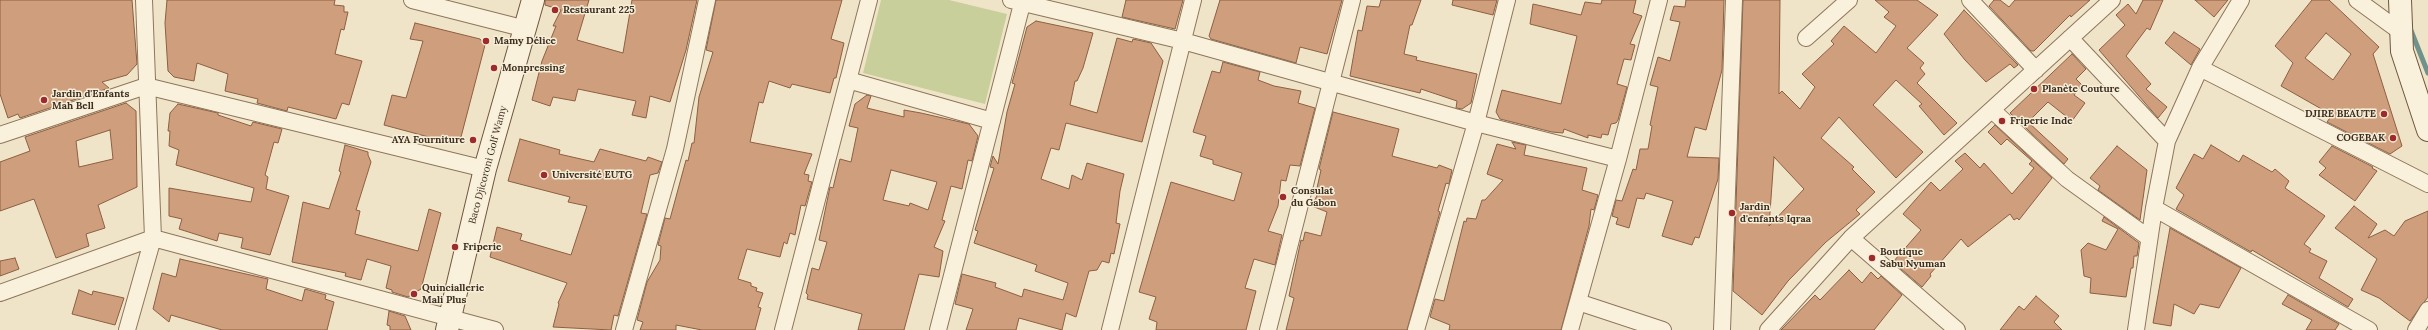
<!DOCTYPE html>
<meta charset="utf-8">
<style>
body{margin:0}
canvas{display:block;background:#f0e4c8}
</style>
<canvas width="2428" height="330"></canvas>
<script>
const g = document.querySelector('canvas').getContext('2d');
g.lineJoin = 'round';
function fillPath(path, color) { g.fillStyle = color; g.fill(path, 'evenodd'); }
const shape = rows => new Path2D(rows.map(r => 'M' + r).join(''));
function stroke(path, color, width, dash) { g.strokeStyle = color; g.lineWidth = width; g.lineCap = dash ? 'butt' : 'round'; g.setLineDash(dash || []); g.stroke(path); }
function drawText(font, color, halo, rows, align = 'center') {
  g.font = font + ' Lora,serif'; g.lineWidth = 3; g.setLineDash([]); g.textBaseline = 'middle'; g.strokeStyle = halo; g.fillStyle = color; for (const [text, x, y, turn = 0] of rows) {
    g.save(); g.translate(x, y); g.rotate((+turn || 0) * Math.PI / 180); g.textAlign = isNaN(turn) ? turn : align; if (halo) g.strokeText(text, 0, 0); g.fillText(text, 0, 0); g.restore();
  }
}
fillPath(shape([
 [881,0,949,0,1007,14,985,104,863,73]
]), '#c9cf9b');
stroke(shape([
 [2410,28,2428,73]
]), '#6f938a', 5);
const building = shape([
 [0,0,132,0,137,64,127,75,102,82,109,88,20,118,18,114,8,118,0,94,0,0],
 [167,0,335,0,334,5,344,6,344,12,348,12,344,30,341,29,335,54,362,61,349,105,342,103,336,119,288,107,287,111,257,103,258,99,225,91,228,74,197,63,194,81,174,77,168,71,165,23,167,0],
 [545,0,589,0,577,40,623,53,632,0,697,0,686,50,670,102,650,96,646,118,632,115,636,101,578,89,575,101,553,97,550,106,532,100,542,61,556,26,553,26,561,10,545,5,545,0],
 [716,0,842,0,831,39,844,43,836,78,834,78,830,93,792,84,790,88,769,81,763,103,759,102,750,142,812,154,804,174,809,175,808,181,812,182,805,206,801,205,795,235,790,233,787,244,784,242,780,257,747,249,738,279,751,283,751,286,757,288,756,291,763,293,758,307,761,308,755,330,702,330,676,325,676,330,640,330,643,322,637,320,647,282,660,260,661,246,658,245,665,218,670,219,686,160,688,161,692,143,694,143,699,97,713,52,706,50,716,0],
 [1126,0,1183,0,1175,29,1122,17,1126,0],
 [1220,0,1342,0,1327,54,1300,47,1296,63,1211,39,1209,36,1220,0],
 [1381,0,1421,0,1412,25,1410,25,1404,54,1417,57,1416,60,1477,74,1471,103,1462,109,1456,108,1457,101,1421,89,1420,93,1350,76,1358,30,1362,31,1367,6,1379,7,1381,0],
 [1453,0,1497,0,1493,15,1452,5,1453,0],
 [1602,0,1636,0,1633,13,1642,16,1630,44,1635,45,1631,60,1624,59,1617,84,1627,87,1618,120,1616,123,1611,124,1608,135,1602,134,1601,138,1588,135,1588,138,1564,129,1563,133,1552,132,1500,119,1496,112,1502,90,1561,104,1577,36,1530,24,1533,4,1581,15,1585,2,1601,4,1602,0],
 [1686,0,1724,0,1722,70,1706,130,1695,127,1687,157,1719,158,1718,179,1699,238,1695,237,1692,245,1662,236,1673,201,1646,193,1644,199,1637,198,1629,228,1616,224,1618,218,1612,216,1616,200,1622,201,1633,169,1636,170,1640,149,1648,149,1652,126,1650,125,1658,87,1650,85,1658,57,1670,61,1680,22,1670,20,1674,6,1685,7,1686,0],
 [1743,0,1780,0,1779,94,1782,91,1800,109,1815,87,1802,74,1834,44,1831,41,1844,26,1876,53,1896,26,1884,17,1889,12,1875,0,1917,0,1938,15,1907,48,1924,63,1920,68,1925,74,1917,83,1957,123,1944,135,1919,106,1922,104,1896,80,1873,105,1923,152,1896,178,1839,117,1821,138,1854,167,1852,169,1875,192,1856,210,1860,214,1826,242,1788,281,1762,315,1733,291,1743,0],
 [1774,157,1804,189,1769,226,1774,157],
 [1994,0,2000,0,2009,7,2015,0,2090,0,2071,17,2070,15,2034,51,2031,51,1989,6,1994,0],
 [2143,0,2163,0,2150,30,2147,28,2126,56,2151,84,2146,89,2167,107,2158,118,2099,50,2125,25,2116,15,2128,4,2136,14,2143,0],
 [2195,0,2228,0,2214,17,2195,0],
 [2312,0,2329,0,2379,47,2373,54,2402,146,2390,154,2327,122,2332,115,2281,86,2293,63,2275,46,2312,0],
 [2326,33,2351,54,2333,80,2305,58,2326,33],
 [1964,10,2018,65,2014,68,2010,64,1986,82,1965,60,1944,34,1964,10],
 [1036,21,1093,33,1083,68,1077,81,1075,81,1070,105,1097,113,1117,38,1132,42,1133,39,1151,43,1163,61,1142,142,1066,123,1059,150,1051,148,1041,179,1069,189,1072,175,1082,180,1087,163,1124,174,1120,191,1116,223,1120,224,1114,254,1111,253,1109,263,1102,261,1097,270,1089,271,1076,317,1066,313,1062,330,1019,318,1016,330,966,330,973,309,955,304,962,274,996,283,995,287,1022,297,1024,289,1063,300,1068,283,1035,271,1037,265,974,243,978,231,975,230,994,168,990,167,993,156,998,164,1007,112,1015,84,1012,83,1027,27,1036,21],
 [415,23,480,39,485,45,461,137,451,143,384,125,392,95,406,98,423,41,410,39,415,23],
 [2174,32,2200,49,2191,65,2165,43,2174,32],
 [2072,54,2086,69,2076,79,2082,85,2074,95,2085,103,2072,121,2048,102,2028,122,2068,159,2064,164,2010,113,2072,54],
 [1223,62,1260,72,1258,80,1274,86,1301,91,1298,103,1315,108,1300,166,1290,165,1286,181,1281,180,1278,206,1268,231,1282,235,1275,265,1254,259,1245,288,1256,291,1246,330,1156,330,1157,322,1149,319,1156,297,1139,292,1171,182,1234,201,1242,173,1213,164,1213,160,1200,156,1206,136,1193,132,1212,71,1220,73,1223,62],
 [867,95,871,96,867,108,904,117,904,110,921,113,969,124,978,136,972,161,968,160,962,189,951,186,942,220,945,221,934,247,943,251,939,277,919,274,904,330,858,330,862,314,807,299,808,295,806,293,812,268,819,270,827,242,819,240,830,187,833,188,840,159,851,162,858,128,849,126,855,104,867,95],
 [891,170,937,182,928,210,910,203,909,206,883,200,891,170],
 [126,103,136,111,137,187,98,205,105,228,86,234,89,246,56,258,34,199,0,211,0,162,30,151,25,137,126,103],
 [110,130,113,159,79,167,76,141,110,130],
 [178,104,218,113,218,115,251,126,253,122,282,129,278,143,274,142,265,175,268,177,266,189,289,196,270,255,241,248,243,238,219,233,217,241,179,229,182,219,169,216,169,188,251,202,254,188,176,165,179,150,169,146,170,131,168,131,170,113,178,104],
 [1333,112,1399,129,1392,156,1437,168,1439,165,1452,170,1449,184,1446,183,1438,211,1440,212,1407,330,1286,330,1294,298,1289,296,1301,240,1303,241,1305,232,1321,236,1327,212,1312,206,1320,189,1317,188,1321,170,1319,169,1333,112],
 [1995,125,2052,178,2019,220,2017,218,2014,220,2010,214,1968,247,1961,239,1930,274,1931,276,1922,287,1893,262,1921,230,1903,214,1931,182,1940,191,1963,169,1955,161,1965,153,1980,168,1984,163,2012,194,2034,168,2029,164,2032,161,2007,139,2001,145,1988,132,1995,125],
 [520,139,560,150,559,154,594,162,600,149,646,161,648,157,662,162,658,173,650,175,641,213,647,214,618,316,614,315,611,330,553,327,559,304,558,303,567,283,490,257,497,227,522,234,520,240,571,255,587,206,568,202,570,197,508,181,520,139],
 [1512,142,1526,145,1524,155,1587,168,1582,190,1598,195,1594,210,1591,209,1589,226,1561,330,1449,330,1450,325,1430,317,1435,299,1444,301,1464,221,1466,222,1467,218,1476,219,1482,200,1485,200,1503,180,1487,174,1497,144,1516,149,1512,142],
 [345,145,368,152,368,155,371,162,356,210,360,211,355,234,418,251,429,209,441,213,421,289,408,297,392,292,392,290,386,288,391,266,367,259,361,280,345,276,346,273,292,262,303,202,329,209,341,172,339,171,345,145],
 [2211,145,2239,162,2243,155,2272,172,2275,169,2289,181,2285,188,2325,216,2304,244,2311,249,2309,252,2327,261,2319,278,2353,299,2348,307,2252,250,2251,252,2176,209,2184,195,2176,188,2194,154,2203,159,2211,145],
 [2117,146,2147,170,2140,220,2098,190,2100,186,2090,178,2117,146],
 [2332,146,2373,167,2372,168,2377,171,2355,201,2319,175,2326,168,2319,162,2332,146],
 [2354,206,2377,224,2368,238,2385,230,2394,236,2405,221,2428,211,2428,297,2410,321,2379,298,2361,290,2377,259,2335,228,2354,206],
 [2104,217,2139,243,2137,256,2134,256,2133,268,2131,268,2126,297,2090,293,2091,278,2084,276,2081,250,2088,243,2106,250,2118,229,2102,221,2104,217],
 [2170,228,2241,268,2219,308,2200,304,2194,314,2174,304,2171,326,2153,323,2170,228],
 [15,258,19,269,0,276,0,261,15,258],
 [180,259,268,279,266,289,302,301,305,289,326,295,325,299,334,302,327,330,222,330,171,315,169,322,153,309,162,273,176,277,180,259],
 [1849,270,1862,283,1871,272,1878,279,1881,276,1902,295,1874,330,1781,330,1815,295,1820,300,1849,270],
 [79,290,92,295,93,291,124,298,115,325,72,314,79,290],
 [2288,295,2339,324,2335,330,2306,330,2312,320,2282,304,2288,295],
 [2036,296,2059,316,2054,322,2062,330,2000,330,2019,306,2024,310,2036,296],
 [389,311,405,316,411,330,390,330,390,326,387,325,389,311]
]);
fillPath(building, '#cf9f7d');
stroke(building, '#8d5f41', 1);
const street = shape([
 [412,0,526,29],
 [1011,0,1183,41,1476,123,1618,159],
 [1970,0,2036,70],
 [2357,0,2401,32],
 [1806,38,1849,0],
 [2070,38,2167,141],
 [2200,68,2428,184],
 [848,80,992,121],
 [1992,110,2067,179,2149,238],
 [0,135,146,86,485,169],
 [2154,208,2369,330],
 [1851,238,1957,330],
 [0,293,153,238,495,330],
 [1578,302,1663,330],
 [127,330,153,238,144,0],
 [624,330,675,149,707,0],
 [783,330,869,0],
 [938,330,1023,0],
 [1110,330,1193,0],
 [1268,330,1352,0],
 [1416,330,1476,123,1507,0],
 [1570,330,1618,159,1659,0],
 [1722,330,1734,0],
 [1768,330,1851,238,2112,0],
 [2136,330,2154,208,2167,141,2200,68,2241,0],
 [2416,330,2428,310]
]);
const secondary = shape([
 [2400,0,2402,51,2428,130],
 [447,330,485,169,533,0]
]);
stroke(street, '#8d765c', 18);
stroke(secondary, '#6f573f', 24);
stroke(street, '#faf1dc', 16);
stroke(secondary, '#faf1dc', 22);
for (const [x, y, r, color] of [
 [555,10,4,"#9e2a2b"],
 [486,41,4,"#9e2a2b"],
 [494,68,4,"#9e2a2b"],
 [2034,89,4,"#9e2a2b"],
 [44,100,4,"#9e2a2b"],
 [2384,114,4,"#9e2a2b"],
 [2002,121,4,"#9e2a2b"],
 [2393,138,4,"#9e2a2b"],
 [473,140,4,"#9e2a2b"],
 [544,175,4,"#9e2a2b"],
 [1283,197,4,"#9e2a2b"],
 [1732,213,4,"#9e2a2b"],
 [455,247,4,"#9e2a2b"],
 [1872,258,4,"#9e2a2b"],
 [414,294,4,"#9e2a2b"]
]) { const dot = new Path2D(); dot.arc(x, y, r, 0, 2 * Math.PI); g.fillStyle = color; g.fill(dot); stroke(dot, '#f7eed8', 1.5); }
drawText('bold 10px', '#3d2e20', '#f7eed8', [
 ["Restaurant 225",563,10],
 ["Mamy Délice",494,41],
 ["Monpressing",502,68],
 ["Planète Couture",2042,89],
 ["Jardin d'Enfants",52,94],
 ["Mah Bell",52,106],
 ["DJIRE BEAUTE",2376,114,"right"],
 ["Friperie Inde",2010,121],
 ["COGEBAK",2385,138,"right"],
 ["AYA Fourniture",465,140,"right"],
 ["Université EUTG",552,175],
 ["Consulat",1291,191],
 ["du Gabon",1291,203],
 ["Jardin",1740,207],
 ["d'enfants Iqraa",1740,219],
 ["Friperie",463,247],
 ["Boutique",1880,252],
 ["Sabu Nyuman",1880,264],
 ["Quinciallerie",422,288],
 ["Mali Plus",422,300]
], 'left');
drawText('10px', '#3d2e20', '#f7eed8', [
 ["Baco Djicoroni Golf Wamy",488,165,-75]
]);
</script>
